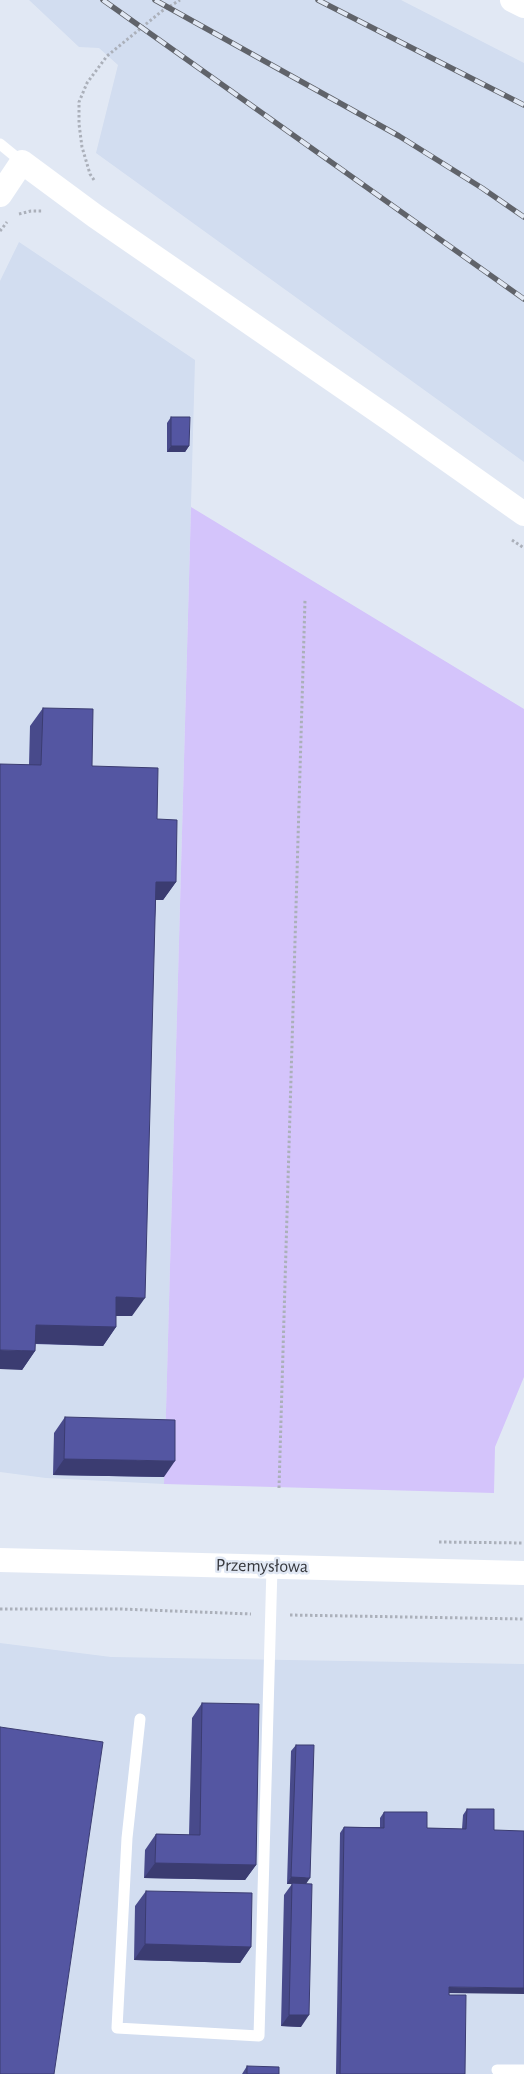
<!DOCTYPE html>
<meta charset="utf-8">
<style>
body{margin:0}
canvas{display:block;background:#e1e8f4}
</style>
<canvas width="524" height="2074"></canvas>
<script>
const g = document.querySelector('canvas').getContext('2d');
g.lineJoin = 'round';
function fillPath(path, color) { g.fillStyle = color; g.fill(path, 'evenodd'); }
const shape = rows => new Path2D(rows.map(r => 'M' + r).join(''));
function stroke(path, color, width, dash) { g.strokeStyle = color; g.lineWidth = width; g.lineCap = dash ? 'butt' : 'round'; g.setLineDash(dash || []); g.stroke(path); }
function drawText(font, color, halo, rows, align = 'center') {
  g.font = font + ' "Alegreya Sans",sans-serif'; g.lineWidth = 5; g.setLineDash([]); g.textBaseline = 'middle'; g.strokeStyle = halo; g.fillStyle = color; for (const [text, x, y, turn = 0] of rows) {
    g.save(); g.translate(x, y); g.rotate((+turn || 0) * Math.PI / 180); g.textAlign = isNaN(turn) ? turn : align; if (halo) g.strokeText(text, 0, 0); g.fillText(text, 0, 0); g.restore();
  }
}
fillPath(shape([
 [29,0,401,0,524,63,524,462,96,153,118,65,99,48,79,47],
 [19,242,195,360,164,1484,46,1478,0,1472,0,281],
 [0,1643,111,1657,524,1664,524,2074,0,2074]
]), '#d2ddf0');
fillPath(shape([
 [191,507,524,709,524,1377,495,1447,494,1493,164,1484]
]), '#d4c4fb');
stroke(shape([
 [94,180,90,174,82,147,79,124,79,102,87,83,107,56,162,11,180,0],
 [19,214,31,211,42,211],
 [0,231,7,222],
 [512,540,524,548],
 [279,1488,305,600],
 [439,1542,524,1543],
 [0,1609,121,1609,251,1614],
 [290,1615,524,1619]
]), '#abb0ba', 3, [2.5, 2.5]);
stroke(shape([
 [0,144,22,162],
 [140,1719,127,1838,117,2028,259,2036,272,1567],
 [497,2070,524,2070]
]), '#fff', 11);
stroke(shape([
 [512,0,524,6],
 [0,195,22,162,95,216,391,420,524,514],
 [0,1560,524,1573]
]), '#fff', 24);
const rail = shape([
 [103,0,524,299],
 [155,0,399,136,482,188,524,217],
 [318,0,524,105]
]);
stroke(rail, '#60636a', 5.5);
stroke(rail, '#e1e8f4', 4, [11]);
fillPath(shape([
 [171,417,189,446,185,452,167,452,167,423],
 [43,708,92,766,157,819,176,882,163,900,156,900,132,1316,116,1316,116,1327,103,1346,35,1344,35,1351,22,1370,29,765,30,726],
 [65,1417,164,1477,53,1475,54,1433],
 [202,1703,256,1865,245,1880,144,1878,145,1850,156,1834,189,1835,192,1718],
 [296,1745,306,1884,301,2027,281,2026,284,1895,292,1884,287,1884,291,1751],
 [467,1809,494,1809,449,1993,464,2074,336,2074,340,1833,344,1827,380,1827,380,1818,384,1812,427,1828,462,1829,463,1815],
 [146,1891,251,1947,240,1963,134,1960,135,1906],
 [247,2066,279,2074,242,2074]
]), '#484a8b');
fillPath(shape([
 [171,446,189,446,185,452,167,452],
 [156,882,176,882,163,900,143,900],
 [116,1297,145,1298,132,1316,103,1316],
 [36,1325,116,1327,103,1346,23,1343],
 [0,1350,35,1351,22,1370,0,1369],
 [64,1459,175,1461,164,1477,53,1475],
 [155,1863,256,1865,245,1880,144,1878],
 [291,1877,310,1878,306,1884,287,1884],
 [145,1944,251,1947,240,1963,134,1960],
 [449,1987,524,1988,524,1994,444,1993],
 [289,2015,309,2015,301,2027,281,2026]
]), '#3b3c71');
const building = shape([
 [171,417,190,417,189,446,171,446,171,417],
 [43,708,93,709,92,766,158,768,157,819,177,820,176,882,156,882,145,1298,116,1297,116,1327,36,1325,35,1351,0,1350,0,764,41,765,43,708],
 [65,1417,175,1420,175,1461,64,1459,65,1417],
 [202,1703,259,1704,256,1865,155,1863,156,1834,200,1835,202,1703],
 [0,1727,103,1742,54,2074,0,2074,0,1727],
 [296,1745,314,1745,310,1878,291,1877,296,1745],
 [467,1809,494,1809,494,1830,524,1831,524,1988,449,1987,449,1995,466,1995,465,2074,340,2074,344,1827,384,1828,384,1812,427,1812,427,1828,466,1829,467,1809],
 [292,1883,312,1884,309,2015,289,2015,292,1883],
 [146,1891,252,1893,251,1947,145,1944,146,1891],
 [247,2066,279,2067,279,2074,247,2074,247,2066]
]);
fillPath(building, '#5456a2');
stroke(building, '#3b3c71', 1);
drawText('18px', '#37393e', '#e1e8f4', [
 ["Przemysłowa",262,1566,1]
]);
</script>
